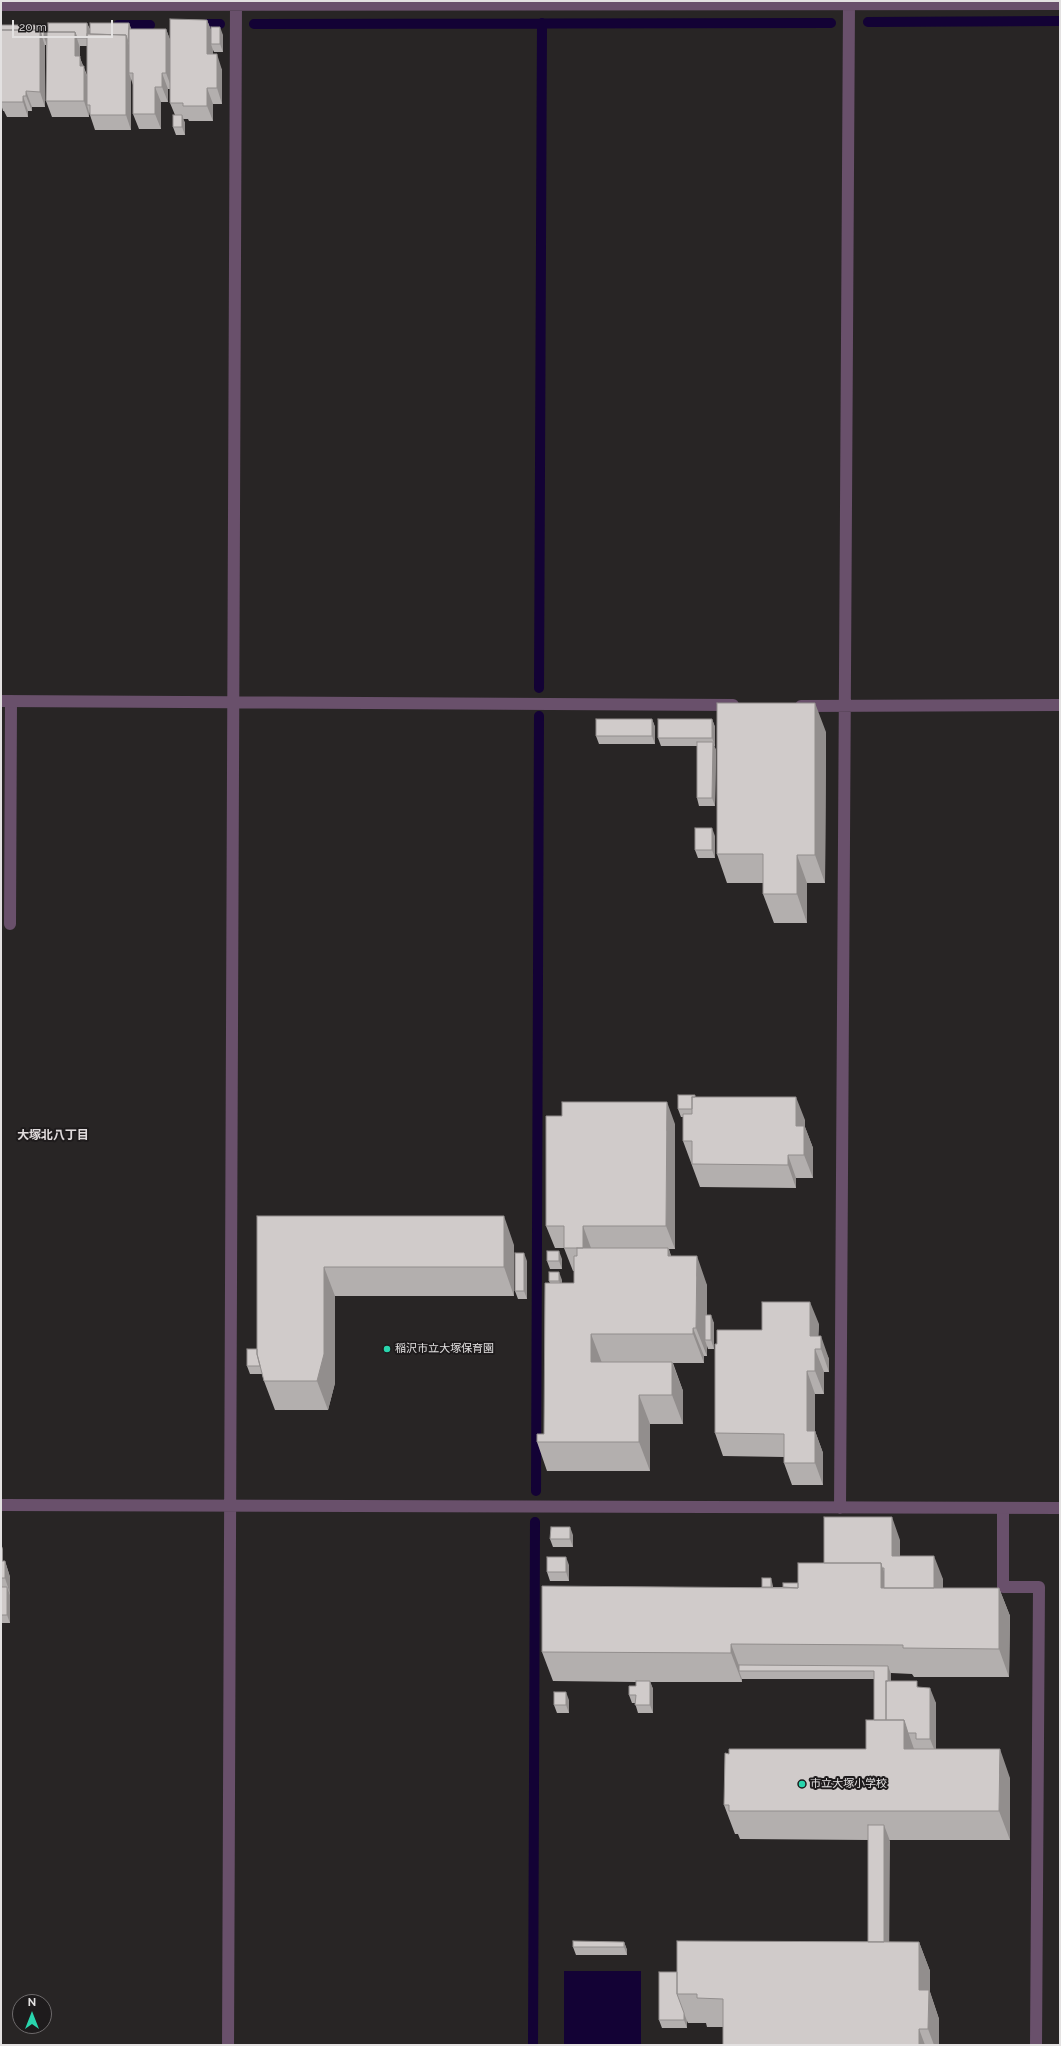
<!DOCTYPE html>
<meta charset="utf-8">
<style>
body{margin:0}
#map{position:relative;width:1061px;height:2046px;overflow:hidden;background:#282525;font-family:Raleway,sans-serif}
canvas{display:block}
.frame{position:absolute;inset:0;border:2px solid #e3e1e1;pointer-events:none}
.north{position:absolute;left:12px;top:1994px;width:40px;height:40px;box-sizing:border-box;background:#1e1b1c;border:1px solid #6d6a6b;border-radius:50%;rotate:0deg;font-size:11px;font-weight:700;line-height:16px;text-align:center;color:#e3e1e1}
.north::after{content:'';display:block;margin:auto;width:14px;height:18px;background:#29d5ad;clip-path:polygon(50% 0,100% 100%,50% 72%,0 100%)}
.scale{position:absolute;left:12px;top:20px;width:101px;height:18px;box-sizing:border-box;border:2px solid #e3e1e1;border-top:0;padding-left:5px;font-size:12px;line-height:14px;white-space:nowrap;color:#e3e1e1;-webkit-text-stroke:3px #1e1b1c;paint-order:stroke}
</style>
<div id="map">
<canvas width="1061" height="2046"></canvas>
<div class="frame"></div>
<div class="north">N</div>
<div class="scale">20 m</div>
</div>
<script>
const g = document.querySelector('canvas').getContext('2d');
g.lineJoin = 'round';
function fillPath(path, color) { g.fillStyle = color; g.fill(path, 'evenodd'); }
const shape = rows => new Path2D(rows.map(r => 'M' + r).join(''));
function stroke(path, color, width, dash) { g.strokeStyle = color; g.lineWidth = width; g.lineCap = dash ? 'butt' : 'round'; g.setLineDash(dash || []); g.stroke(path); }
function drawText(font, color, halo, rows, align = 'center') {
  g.font = font + ' Raleway,"Noto Sans JP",sans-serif'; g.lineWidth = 4; g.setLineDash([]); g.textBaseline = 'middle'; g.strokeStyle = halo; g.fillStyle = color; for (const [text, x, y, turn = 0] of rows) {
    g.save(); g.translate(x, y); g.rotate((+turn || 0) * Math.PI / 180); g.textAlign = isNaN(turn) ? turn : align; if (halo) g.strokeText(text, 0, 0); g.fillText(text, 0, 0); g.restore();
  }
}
fillPath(shape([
 [564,1971,641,1971,641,2045,564,2045]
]), '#130235');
stroke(shape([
 [868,22,1060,21],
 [207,24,220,24],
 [254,24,831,23],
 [118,25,150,25],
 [539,688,542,23],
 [536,1491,539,716],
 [533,2045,535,1522]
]), '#130235', 10);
stroke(shape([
 [10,924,11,701],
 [1003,1508,1003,1587,1039,1587,1036,2045]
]), '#69506b', 12);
stroke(shape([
 [1,5,1060,4],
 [1,701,733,705],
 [801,706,1060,705],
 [1,1505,1060,1508],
 [840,1508,849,4],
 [228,2045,236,3]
]), '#69506b', 12);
fillPath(shape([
 [207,20,211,30,223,35,223,52,214,52,213,50,213,54,222,70,222,104,213,104,213,121,189,121,188,119,183,119,185,123,185,135,176,135,173,127,175,115,170,103,170,89,168,89,168,102,161,102,161,129,139,129,133,114,133,85,131,79,131,130,95,130,89,112,89,117,52,117,46,101,46,45,45,45,45,107,32,107,32,111,28,111,28,117,7,117,4,111,3,111,1,104,1,25,47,32,87,23,90,29,129,23,131,29,166,29,170,40],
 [80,46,87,46,87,75,80,58],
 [652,719,655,727,655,744,599,744,596,736],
 [712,719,715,727,715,746,714,746,716,750,715,806,699,806,697,798,697,746,661,746,658,738],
 [826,732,825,883,807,883,807,923,774,923,763,894,763,883,727,883,717,854],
 [715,836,715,858,698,858,695,850],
 [695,1095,695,1097,805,1120,805,1127,813,1148,813,1178,796,1178,796,1188,700,1187,683,1141,683,1117,681,1117,678,1109],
 [675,1124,675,1249,669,1249,671,1256,707,1285,707,1315,714,1323,714,1349,708,1349,707,1346,707,1356,704,1356,704,1363,673,1363,683,1391,683,1424,650,1424,650,1471,547,1471,537,1442,544,1434,550,1283,549,1281,562,1280,562,1283,574,1283,574,1271,573,1271,564,1248,555,1248,546,1226],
 [257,1216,514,1245,514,1296,335,1296,335,1383,328,1410,275,1410,264,1381,262,1374,250,1374,247,1366,257,1349],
 [562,1259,562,1269,550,1269,547,1261],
 [527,1261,527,1299,518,1299,515,1291],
 [819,1324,818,1336,829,1359,829,1372,824,1372,824,1394,815,1394,815,1431,823,1453,823,1485,792,1485,784,1463,784,1457,723,1456,715,1433,717,1344,762,1330],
 [573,1535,573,1547,553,1547,550,1539],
 [900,1540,900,1556,943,1579,943,1588,999,1588,1010,1616,1009,1677,914,1677,912,1674,891,1673,891,1681,919,1687,936,1703,936,1749,1010,1778,1010,1840,889,1840,889,1942,919,1942,930,1971,930,1992,939,2019,939,2045,723,2045,723,2027,707,2027,706,2023,688,2023,687,2021,687,2028,662,2028,659,2020,677,1972,868,1942,868,1840,740,1839,738,1834,735,1834,724,1805,729,1754,866,1749,874,1720,874,1679,742,1679,742,1682,650,1682,653,1689,653,1713,638,1713,635,1703,632,1703,629,1695,636,1686,636,1682,553,1681,542,1652,762,1587,773,1586,773,1587,783,1587,798,1583,824,1563],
 [1,1543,3,1550,3,1561,5,1561,10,1577,10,1623,1,1623],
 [569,1565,569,1581,550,1581,547,1572],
 [569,1700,569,1713,557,1713,554,1705],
 [624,1942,627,1950,627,1955,576,1955,573,1947]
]), '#b3afae');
fillPath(shape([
 [207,20,213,36,211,44,213,50,213,70,207,54],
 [87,23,90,31,90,42,87,38],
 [129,23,132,31,131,50,128,42],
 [44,25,47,33,47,45,44,37],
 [220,27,223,35,223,52,220,44],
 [166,29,172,45,172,89,166,73],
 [40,30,45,46,45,107,40,92],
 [75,32,80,48,80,58,89,82,87,105,89,112,89,117,84,101,75,56],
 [126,35,131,50,129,73,131,79,131,130,126,115],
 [217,54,222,70,222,104,217,88],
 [162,73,168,89,168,102,162,87],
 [155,87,161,102,161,129,155,114],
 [207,88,213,104,213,121,207,106],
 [26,91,32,107,32,111,26,96],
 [23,96,28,111,28,117,23,102],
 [182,115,185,123,185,135,182,127],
 [1,120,2,123,2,144,1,141],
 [815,703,826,732,825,883,815,855],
 [652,719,655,727,655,744,652,736],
 [712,719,715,727,715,746,712,738],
 [713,742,716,750,715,806,712,798],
 [712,828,715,836,715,858,712,850],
 [797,855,807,883,807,923,797,894],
 [796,1097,805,1120,805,1127,813,1148,813,1178,804,1155,796,1126],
 [667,1102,675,1124,675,1249,666,1226],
 [788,1155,796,1178,796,1188,788,1165],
 [504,1216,514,1245,514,1296,504,1267],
 [583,1226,591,1248,583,1248],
 [668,1248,679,1277,668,1256],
 [559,1251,562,1259,562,1269,559,1261],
 [524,1253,527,1261,527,1299,524,1291],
 [697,1256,707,1285,707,1340,705,1340,707,1346,707,1356,696,1328],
 [324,1267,335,1296,335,1383,328,1410,317,1381],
 [559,1272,562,1280,562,1289,559,1281],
 [810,1302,819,1324,818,1349,815,1349,824,1372,824,1394,815,1371,810,1336],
 [711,1315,714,1323,714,1349,711,1340],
 [693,1328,704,1356,704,1363,693,1334],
 [591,1334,602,1363,591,1362],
 [821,1336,829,1359,829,1372,821,1349],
 [672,1362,683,1391,683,1424,672,1395],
 [807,1371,815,1394,815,1431,823,1453,823,1485,815,1463,807,1431],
 [639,1395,650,1424,650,1471,639,1442],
 [892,1517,900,1540,900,1579,892,1556],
 [570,1527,573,1535,573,1547,570,1539],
 [1,1543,3,1550,3,1577,1,1570],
 [934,1556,943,1579,943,1615,934,1593],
 [566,1557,569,1565,569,1581,566,1572],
 [5,1561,10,1577,10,1594,5,1578],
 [881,1563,891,1592,881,1588],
 [771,1578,773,1586,773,1615,771,1607],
 [7,1587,10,1595,10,1623,7,1615],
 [999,1588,1010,1616,1009,1677,999,1649],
 [731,1644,741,1671,739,1671,742,1679,742,1682,731,1653],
 [888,1666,891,1674,891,1733,888,1733],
 [650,1681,653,1689,653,1713,650,1705],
 [930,1688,936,1703,936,1754,930,1739],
 [566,1692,569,1700,569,1713,566,1705],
 [904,1720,914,1749,904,1749],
 [1000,1749,1010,1778,1010,1840,999,1811],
 [884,1825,890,1841,889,1969,884,1954],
 [624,1942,627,1950,627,1955,624,1947],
 [919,1942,930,1971,930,1992,939,2019,939,2045,934,2045,928,2029,919,1990],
 [684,2013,687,2021,687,2028,684,2020],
 [919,2029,925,2045,919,2045]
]), '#928e8d');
const building = shape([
 [170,19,207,20,207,54,217,54,217,88,207,88,207,106,183,106,183,103,170,103,170,19],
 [48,23,87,23,87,38,77,38,75,32,48,32,48,23],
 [90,23,129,23,128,42,126,35,90,34,90,23],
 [1,25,44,25,44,37,42,37,40,30,1,30,1,25],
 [211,27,220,27,220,44,211,44,211,27],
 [129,29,166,29,166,73,162,73,162,87,155,87,155,114,133,114,133,73,129,73,129,29],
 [1,30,40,30,40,92,26,91,26,96,23,96,23,102,1,102,1,30],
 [47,32,75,32,75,56,80,56,80,66,84,66,84,101,46,101,47,32],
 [87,34,126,35,126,115,90,115,90,105,87,105,87,34],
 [173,115,182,115,182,127,173,127,173,115],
 [717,703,815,703,815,855,797,855,797,894,763,894,763,854,717,854,717,703],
 [596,719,652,719,652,736,596,736,596,719],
 [658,719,712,719,712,738,658,738,658,719],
 [697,742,713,742,712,798,697,798,697,742],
 [695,828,712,828,712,850,695,850,695,828],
 [678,1095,695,1095,695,1097,692,1097,692,1109,678,1109,678,1095],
 [692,1097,796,1097,796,1126,804,1126,804,1155,788,1155,788,1165,692,1164,692,1141,683,1141,683,1114,692,1114,692,1097],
 [562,1102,667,1102,666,1226,583,1226,583,1248,564,1248,564,1226,546,1226,546,1116,562,1116,562,1102],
 [257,1216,504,1216,504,1267,324,1267,324,1354,317,1381,264,1381,257,1354,257,1216],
 [577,1248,668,1248,668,1256,697,1256,696,1328,693,1328,693,1334,591,1334,591,1362,672,1362,672,1395,639,1395,639,1442,537,1442,537,1434,544,1434,545,1283,574,1283,574,1256,577,1256,577,1248],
 [547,1251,559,1251,559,1261,547,1261,547,1251],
 [515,1253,524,1253,524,1291,515,1291,515,1253],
 [549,1272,559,1272,559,1281,549,1281,549,1272],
 [762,1302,810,1302,810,1336,821,1336,821,1349,815,1349,815,1371,807,1371,807,1431,815,1431,815,1463,784,1463,784,1434,715,1433,715,1344,717,1344,717,1330,762,1330,762,1302],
 [705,1315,711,1315,711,1340,705,1340,705,1315],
 [247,1349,257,1349,257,1354,260,1366,247,1366,247,1349],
 [824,1517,892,1517,892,1556,934,1556,934,1588,884,1588,884,1568,882,1568,881,1563,824,1563,824,1517],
 [551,1527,570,1527,570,1539,550,1539,551,1527],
 [547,1557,566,1557,566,1572,547,1572,547,1557],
 [1,1561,5,1561,5,1578,1,1578,1,1561],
 [798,1563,881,1563,881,1588,999,1588,999,1649,903,1648,903,1645,731,1644,731,1653,542,1652,542,1586,798,1588,798,1563],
 [762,1578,771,1578,771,1587,762,1587,762,1578],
 [783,1583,798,1583,798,1588,783,1587,783,1583],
 [1,1587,7,1587,7,1615,1,1615,1,1587],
 [739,1665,888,1666,888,1681,886,1681,886,1720,874,1720,874,1671,739,1671,739,1665],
 [636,1681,650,1681,650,1705,635,1705,636,1695,629,1695,629,1686,636,1686,636,1681],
 [886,1681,917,1681,917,1687,930,1688,930,1739,916,1739,916,1733,908,1733,904,1720,886,1720,886,1681],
 [554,1692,566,1692,566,1705,554,1705,554,1692],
 [866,1720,904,1720,904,1749,1000,1749,999,1811,729,1811,729,1805,724,1805,725,1753,729,1754,729,1749,866,1749,866,1720],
 [868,1825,884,1825,884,1942,868,1942,868,1825],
 [573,1941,624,1942,624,1947,573,1947,573,1941],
 [677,1941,919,1942,919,1990,929,1990,928,2029,919,2029,919,2045,723,2045,723,1999,697,1998,697,1994,677,1994,677,1941],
 [659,1972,677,1972,677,1994,684,2013,684,2020,659,2020,659,1972]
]);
fillPath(building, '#d0cbca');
stroke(building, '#928e8d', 1);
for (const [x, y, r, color] of [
 [387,1349,4,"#29d5ad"],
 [802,1784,4,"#29d5ad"]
]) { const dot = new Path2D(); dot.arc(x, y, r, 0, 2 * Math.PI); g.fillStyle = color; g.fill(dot); stroke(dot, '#1e1b1c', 1.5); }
drawText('11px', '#e3e1e1', '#1e1b1c', [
 ["稲沢市立大塚保育園",395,1349],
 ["市立大塚小学校",810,1784]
], 'left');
drawText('bold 12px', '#e0dbdc', '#1e1b1c', [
 ["大塚北八丁目",53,1135]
]);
</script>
